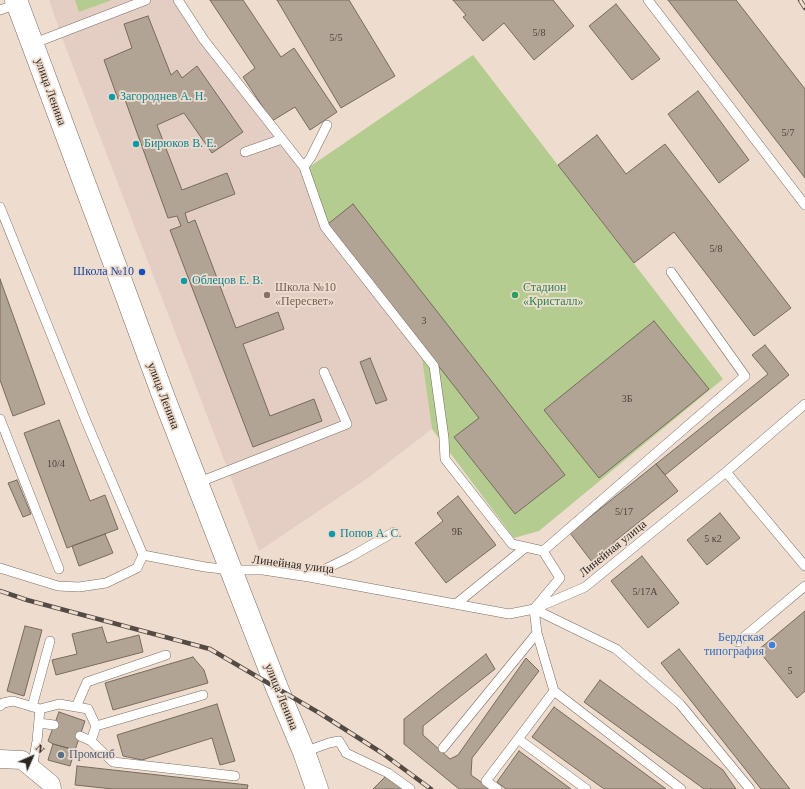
<!DOCTYPE html>
<meta charset="utf-8">
<style>
body{margin:0}
#map{position:relative;width:805px;height:789px;overflow:hidden;background:#eeddcf;font-family:Georgia,serif}
canvas{display:block}
.north{position:absolute;left:12px;top:737px;width:40px;height:40px;-webkit-text-stroke:3px #eeddcf;paint-order:stroke;rotate:45deg;font-size:11px;font-weight:700;line-height:16px;text-align:center;color:#2b2520}
.north::after{content:'';display:block;margin:auto;width:14px;height:18px;background:#2b2520;clip-path:polygon(50% 0,100% 100%,50% 72%,0 100%)}
</style>
<div id="map">
<canvas width="805" height="789"></canvas>
<div class="north">N</div>
</div>
<script>
const g = document.querySelector('canvas').getContext('2d');
g.lineJoin = 'round';
function fillPath(path, color) { g.fillStyle = color; g.fill(path, 'evenodd'); }
const shape = rows => new Path2D(rows.map(r => 'M' + r).join(''));
function stroke(path, color, width, dash) { g.strokeStyle = color; g.lineWidth = width; g.lineCap = dash ? 'butt' : 'round'; g.setLineDash(dash || []); g.stroke(path); }
function drawText(font, color, halo, rows, align = 'center') {
  g.font = font + ' Georgia,serif'; g.lineWidth = 3.5; g.setLineDash([]); g.textBaseline = 'middle'; g.strokeStyle = halo; g.fillStyle = color; for (const [text, x, y, turn = 0] of rows) {
    g.save(); g.translate(x, y); g.rotate((+turn || 0) * Math.PI / 180); g.textAlign = isNaN(turn) ? turn : align; if (halo) g.strokeText(text, 0, 0); g.fillText(text, 0, 0); g.restore();
  }
}
fillPath(shape([
 [49,0,179,0,302,172,324,231,422,359,432,429,368,478,259,551,64,43]
]), '#e4cec4');
fillPath(shape([
 [75,0,112,0,79,12],
 [473,55,723,379,539,531,514,538,432,429,422,359,324,231,302,172]
]), '#b5cc90');
const building = shape([
 [210,0,243,0,281,57,294,48,337,112,310,130,295,107,272,121,243,77,255,68,210,0],
 [277,0,349,0,395,76,341,108,277,0],
 [453,0,553,0,574,26,534,60,504,23,483,41,463,17,466,15,453,0],
 [668,0,736,0,805,89,805,178,668,0],
 [616,4,660,59,632,80,589,26,616,4],
 [148,16,171,75,177,70,182,78,197,66,243,132,212,153,184,113,157,125,182,190,227,173,235,194,185,213,188,223,195,220,236,328,278,312,284,329,243,344,270,416,314,399,322,421,253,447,170,230,181,226,177,216,168,218,124,97,118,99,104,60,132,48,124,24,148,16],
 [698,91,749,160,719,183,668,114,698,91],
 [597,135,626,174,665,144,791,308,754,336,674,232,634,263,558,165,597,135],
 [353,204,565,475,515,514,454,437,479,418,328,224,353,204],
 [0,279,45,404,13,416,0,380,0,279],
 [654,321,709,389,599,478,544,410,654,321],
 [765,345,789,375,665,475,656,464,768,374,752,355,765,345],
 [370,358,387,400,376,404,360,362,370,358],
 [59,420,90,501,105,495,118,529,67,548,24,433,59,420],
 [656,464,678,491,614,542,618,548,595,566,570,533,656,464],
 [17,480,31,514,23,517,8,483,17,480],
 [458,496,496,545,446,583,415,543,443,521,437,513,458,496],
 [720,513,740,538,707,565,687,540,720,513],
 [105,534,113,553,79,566,72,546,105,534],
 [642,556,679,603,648,628,611,581,642,556],
 [805,611,805,691,797,698,758,650,805,611],
 [25,626,42,630,24,696,7,691,25,626],
 [102,627,107,643,139,635,143,652,56,675,52,660,77,654,72,634,102,627],
 [679,649,790,789,761,789,661,663,679,649],
 [486,654,495,669,423,726,423,735,450,759,458,755,526,658,539,671,472,758,471,775,491,789,459,789,404,744,404,719,486,654],
 [193,657,204,670,208,683,113,710,105,683,193,657],
 [600,680,723,770,736,789,711,789,711,788,710,789,704,789,584,702,600,680],
 [217,704,235,761,220,765,212,738,142,760,123,756,117,735,217,704],
 [554,707,666,789,604,789,532,737,554,707],
 [59,712,85,721,75,750,53,744,48,741,59,712],
 [53,744,75,750,70,766,48,760,53,744],
 [519,751,571,789,506,789,497,782,519,751],
 [77,766,248,785,247,789,113,789,75,785,77,766],
 [386,776,404,789,373,789,386,776]
]);
fillPath(building, '#b1a494');
stroke(building, '#776b5d', 1);
const service = shape([
 [178,0,204,40,304,167,325,227,434,366,444,438,445,459,512,544,543,551,560,578,534,609,537,633,554,691,681,789],
 [648,0,805,205],
 [0,10,17,4],
 [32,44,146,0],
 [245,152,282,139],
 [304,167,311,157,327,125],
 [0,207,86,421,143,555,137,568,106,583,79,587,58,586,0,568],
 [0,419,59,569],
 [726,472,805,566],
 [197,483,347,424,324,372],
 [543,551,745,376,671,272],
 [143,555,205,567,231,570,263,570,309,577,509,614,534,609,585,587,726,472,805,404],
 [309,577,350,557,394,532],
 [456,604,526,547],
 [534,609,616,649,680,704,750,789],
 [738,642,805,586],
 [554,691,518,739,586,789],
 [0,706,3,703,13,701,40,709,37,741,32,768],
 [32,707,50,641],
 [76,707,87,682,166,655],
 [40,709,59,704,88,709,96,726,91,741,80,736],
 [39,723,54,725],
 [96,726,203,695],
 [91,741,113,762,235,776],
 [443,748,537,633],
 [304,752,329,743,339,741,345,751],
 [346,753,388,773,410,789],
 [497,789,486,781,518,739]
]);
const minor = shape([
 [0,759,22,760,51,784,52,789]
]);
const tertiary = shape([
 [16,0,118,273,164,398,277,688,304,752,317,789]
]);
stroke(service, '#7c6d61', 10);
stroke(minor, '#7c6d61', 19);
stroke(tertiary, '#7c6d61', 23);
stroke(service, '#fff', 9);
stroke(minor, '#fff', 18);
stroke(tertiary, '#fff', 22);
const rail = shape([
 [800,0,805,8],
 [0,591,27,600,210,649,321,714,382,753,431,789]
]);
stroke(rail, '#544b45', 4.5);
stroke(rail, '#eeddcf', 3, [9]);
for (const [x, y, r, color] of [
 [112,97,4,"#0f9aa8"],
 [136,144,4,"#0f9aa8"],
 [142,272,4,"#1a4fb4"],
 [184,281,4,"#0f9aa8"],
 [267,295,4,"#8d6e63"],
 [515,295,4,"#2e9e5b"],
 [332,534,4,"#0f9aa8"],
 [772,645,4,"#3f7fe0"],
 [61,755,4,"#5c6f8a"]
]) { const dot = new Path2D(); dot.arc(x, y, r, 0, 2 * Math.PI); g.fillStyle = color; g.fill(dot); stroke(dot, '#eeddcf', 1.5); }
drawText('10px', '#4c453d', null, [
 ["5/8",539,33],
 ["5/5",336,38],
 ["5/7",788,133],
 ["5/8",716,249],
 ["3",424,321],
 ["3Б",627,399],
 ["10/4",56,464],
 ["5/17",624,512],
 ["9Б",457,532],
 ["5 к2",713,539],
 ["5/17А",645,592],
 ["5",790,671]
]);
drawText('12px', '#2b2520', '#eeddcf', [
 ["улица Ленина",50,92,70],
 ["улица Ленина",163,396,69],
 ["Линейная улица",613,549,-39],
 ["Линейная улица",293,565,7],
 ["улица Ленина",281,697,68]
]);
drawText('12px', '#0d838f', '#eeddcf', [
 ["Загороднев А. Н.",120,97],
 ["Бирюков В. Е.",144,144],
 ["Облецов Е. В.",192,281],
 ["Попов А. С.",340,534]
], 'left');
drawText('12px', '#164399', '#eeddcf', [
 ["Школа №10",134,272]
], 'right');
drawText('12px', '#785e54', '#eeddcf', [
 ["Школа №10",275,288],
 ["«Пересвет»",275,302]
], 'left');
drawText('12px', '#27864d', '#eeddcf', [
 ["Стадион",523,288],
 ["«Кристалл»",523,302]
], 'left');
drawText('12px', '#366cbe', '#eeddcf', [
 ["Бердская",764,638],
 ["типография",764,652]
], 'right');
drawText('12px', '#4e5e75', '#eeddcf', [
 ["Промсиб",69,755]
], 'left');
</script>
